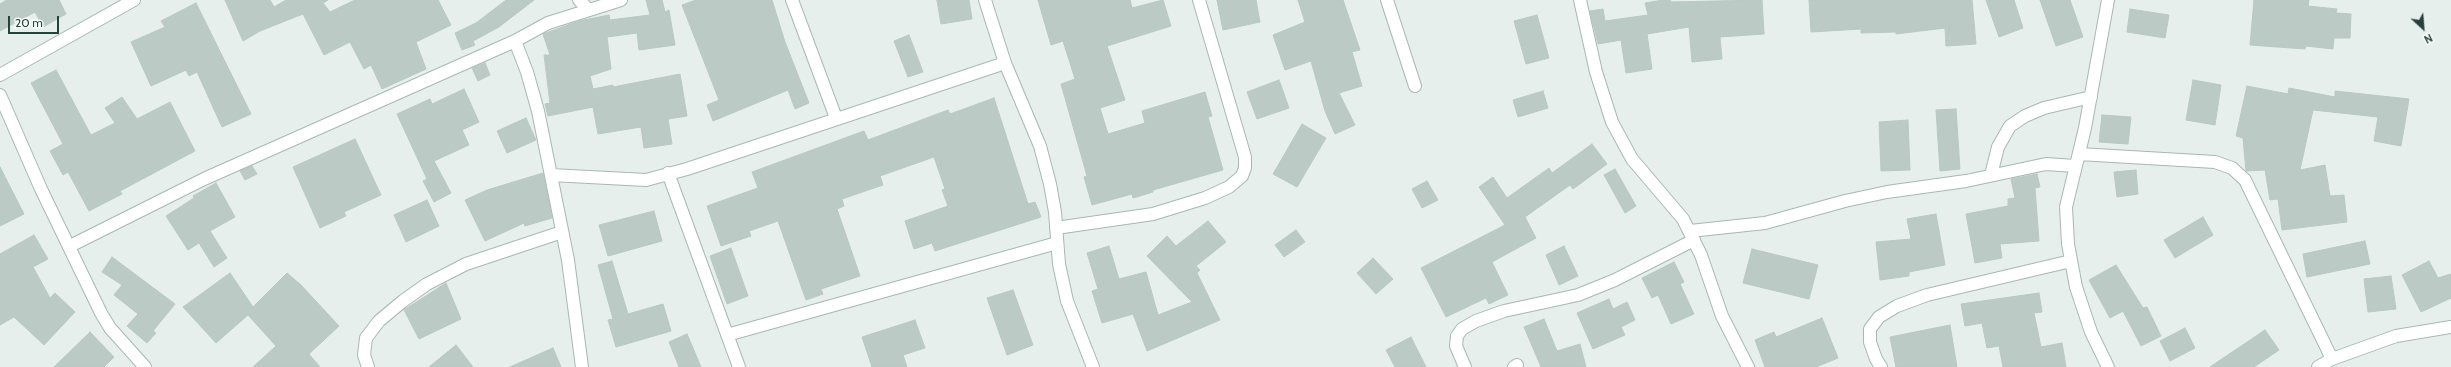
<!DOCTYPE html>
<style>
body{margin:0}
#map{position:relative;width:2451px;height:367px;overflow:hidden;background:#e6efeb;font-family:Cabin,sans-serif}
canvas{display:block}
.north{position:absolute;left:2403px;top:8px;width:40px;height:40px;-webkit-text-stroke:3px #f7fbf9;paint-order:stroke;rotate:154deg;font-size:11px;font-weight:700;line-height:16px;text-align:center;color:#24423a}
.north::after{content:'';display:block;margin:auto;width:14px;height:18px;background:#24423a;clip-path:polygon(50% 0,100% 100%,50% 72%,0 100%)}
.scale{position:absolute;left:8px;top:16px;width:51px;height:18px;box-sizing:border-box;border:2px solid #24423a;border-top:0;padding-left:5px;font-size:12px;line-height:14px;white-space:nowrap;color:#24423a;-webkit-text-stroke:3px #f7fbf9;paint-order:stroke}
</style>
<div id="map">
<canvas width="2451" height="367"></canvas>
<div class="north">N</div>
<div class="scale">20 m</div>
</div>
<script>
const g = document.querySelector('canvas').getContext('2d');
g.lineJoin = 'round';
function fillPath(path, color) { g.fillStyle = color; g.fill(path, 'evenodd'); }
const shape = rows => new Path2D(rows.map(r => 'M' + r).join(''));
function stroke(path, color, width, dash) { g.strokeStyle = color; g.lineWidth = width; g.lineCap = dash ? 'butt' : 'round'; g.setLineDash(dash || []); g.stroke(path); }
const building = shape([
 [7,0,59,0,66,14,43,27,35,12,0,31,0,4,7,0],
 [225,0,270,0,274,7,286,0,328,0,323,3,330,12,355,0,438,0,451,25,416,42,426,69,382,89,371,65,364,69,350,42,324,55,303,14,260,31,243,41,225,0],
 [506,0,534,0,499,27,473,41,475,45,462,50,455,33,476,23,506,0],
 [646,0,662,0,665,12,669,10,675,45,639,50,637,33,607,37,611,69,590,76,593,89,613,85,613,87,680,74,687,116,668,119,672,144,644,148,641,127,598,134,593,107,548,116,545,104,550,103,544,55,550,55,543,34,579,21,609,15,610,20,650,15,646,0],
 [696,0,772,0,785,42,809,103,795,109,788,90,713,121,707,105,719,100,682,5,696,0],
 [937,0,969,0,972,19,941,24,937,0],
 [1038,0,1130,0,1132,8,1163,0,1171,26,1107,46,1125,100,1100,108,1108,134,1145,123,1142,111,1205,92,1212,116,1208,117,1223,170,1153,190,1153,192,1133,198,1132,194,1092,205,1084,177,1087,176,1061,84,1075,79,1063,41,1051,45,1038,0],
 [1217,0,1256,0,1260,22,1223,30,1217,0],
 [1298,0,1343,0,1360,50,1352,52,1362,86,1339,93,1355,125,1335,134,1325,111,1311,61,1285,70,1273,35,1305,22,1298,0],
 [1663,0,1670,0,1671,2,1762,0,1764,34,1720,37,1722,59,1692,62,1689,27,1647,34,1652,69,1626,73,1621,40,1598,44,1590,11,1603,9,1605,21,1648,15,1645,3,1663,0],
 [1809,0,1972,0,1976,44,1946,46,1945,28,1896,34,1896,32,1861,33,1861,29,1811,32,1809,0],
 [1986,0,2014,0,2023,28,1999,37,1986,0],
 [2040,0,2070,0,2083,37,2056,46,2040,0],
 [2254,0,2309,0,2308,6,2337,9,2336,13,2351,14,2350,38,2334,38,2333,49,2306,46,2305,49,2250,45,2254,0],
 [196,3,251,114,222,127,197,72,189,76,186,70,151,86,131,42,165,27,161,21,196,3],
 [2130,9,2169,15,2165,38,2127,32,2130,9],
 [1537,15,1549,58,1526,64,1514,21,1537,15],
 [909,35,923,72,908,77,894,41,909,35],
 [485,63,490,75,478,81,472,68,485,63],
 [56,70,91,135,115,123,105,108,122,97,137,119,170,102,195,151,120,191,122,194,89,211,68,172,63,175,50,151,63,144,31,83,56,70],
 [1279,80,1289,108,1257,119,1247,92,1279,80],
 [2193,80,2221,85,2215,125,2186,120,2193,80],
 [2247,86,2288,94,2289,88,2335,97,2335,91,2409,99,2401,146,2374,141,2378,117,2313,110,2300,170,2325,165,2330,196,2344,195,2347,222,2282,230,2278,199,2270,200,2265,170,2246,171,2243,138,2236,136,2247,86],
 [464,89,479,122,462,130,469,145,434,161,451,193,434,202,423,181,427,179,397,114,430,99,432,104,464,89],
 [1543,91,1548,108,1518,117,1513,100,1543,91],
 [994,98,1028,204,1035,202,1041,217,935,251,932,243,914,249,905,221,948,206,942,190,945,189,934,157,880,176,883,185,842,199,844,206,837,209,860,276,821,289,823,294,806,300,778,221,749,231,751,236,721,246,707,206,758,188,752,172,864,131,868,140,948,110,950,114,994,98],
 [1956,109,1960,169,1940,171,1936,110,1956,109],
 [2102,115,2131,117,2128,144,2099,142,2102,115],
 [526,118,536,140,507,153,497,131,526,118],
 [1908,120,1910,170,1881,171,1879,122,1908,120],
 [1302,124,1326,138,1297,187,1273,174,1302,124],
 [355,139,381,195,344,212,346,216,320,228,293,167,355,139],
 [1592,144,1607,164,1573,189,1570,185,1525,217,1536,238,1492,262,1508,295,1489,304,1486,298,1446,317,1421,268,1505,225,1479,187,1493,177,1507,198,1549,168,1552,173,1592,144],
 [252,166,257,174,245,180,240,171,252,166],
 [0,167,24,214,0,226,0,167],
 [1615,169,1636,206,1625,213,1604,175,1615,169],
 [2136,170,2138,194,2117,197,2114,172,2136,170],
 [543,173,552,218,525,226,524,223,485,241,465,200,487,190,543,173],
 [2037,174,2040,187,2035,188,2039,241,2000,244,2002,258,1975,263,1966,214,2008,206,2008,199,2015,198,2011,179,2037,174],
 [1427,181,1438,200,1422,208,1412,189,1427,181],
 [216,183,235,217,210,231,227,258,214,267,199,243,188,250,166,216,194,198,193,196,216,183],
 [427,200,439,226,406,242,394,215,427,200],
 [654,211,662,241,608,256,599,225,654,211],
 [1936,214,1945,265,1909,272,1909,276,1880,280,1876,242,1911,239,1907,219,1936,214],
 [2203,217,2213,235,2175,258,2164,240,2203,217],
 [1208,221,1226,242,1196,266,1200,270,1197,273,1220,320,1147,351,1133,314,1102,323,1092,291,1098,289,1087,253,1109,246,1119,279,1146,272,1158,315,1192,302,1147,256,1167,236,1176,246,1208,221],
 [1296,230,1305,242,1284,257,1275,245,1296,230],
 [34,235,48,259,33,267,50,298,55,293,75,312,44,345,14,317,0,325,0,254,34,235],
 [2365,241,2370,264,2307,277,2303,254,2365,241],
 [1564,246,1578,276,1559,285,1546,255,1564,246],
 [731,248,748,296,727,304,710,256,731,248],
 [1752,249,1818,265,1809,299,1743,283,1752,249],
 [112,257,175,304,153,331,156,333,147,343,127,326,138,314,114,295,122,285,102,272,112,257],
 [1373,258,1393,279,1376,294,1357,273,1373,258],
 [612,261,628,314,663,304,671,331,616,347,608,320,613,319,598,265,612,261],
 [2429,261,2438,278,2451,274,2451,298,2421,312,2402,275,2429,261],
 [1674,262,1684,282,1680,284,1694,314,1671,324,1658,295,1652,298,1642,278,1674,262],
 [2116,265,2143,308,2147,307,2161,336,2141,346,2123,311,2110,318,2089,280,2116,265],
 [230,273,253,307,287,273,301,285,339,326,309,354,320,367,253,367,276,346,248,315,216,343,183,307,230,273],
 [2391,276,2396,309,2368,312,2364,279,2391,276],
 [446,283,461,319,419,339,404,310,446,283],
 [1013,290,1033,345,1007,355,987,298,1013,290],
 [2039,293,2042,312,2034,313,2041,347,2062,343,2066,367,2003,367,1999,346,1987,348,1982,323,1965,326,1961,304,2039,293],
 [1609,299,1613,309,1627,302,1635,320,1621,327,1625,335,1593,349,1577,313,1609,299],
 [1822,318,1838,358,1816,367,1765,367,1755,340,1774,332,1776,337,1822,318],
 [1544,319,1557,351,1580,344,1586,367,1541,367,1524,327,1544,319],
 [915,320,925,348,903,355,907,367,872,367,862,337,915,320],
 [1950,325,1957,367,1896,367,1890,337,1950,325],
 [2185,328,2195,348,2170,361,2160,341,2185,328],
 [2265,330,2279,350,2254,367,2210,367,2265,330],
 [90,332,114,357,104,367,54,367,90,332],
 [687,334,701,367,679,367,669,342,687,334],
 [1411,337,1426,367,1395,367,1386,350,1411,337],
 [456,345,473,367,429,367,456,345],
 [553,348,561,367,510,367,553,348]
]);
fillPath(building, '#bbcac4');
stroke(building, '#b8c9c2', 1);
const minor = shape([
 [579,0,589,10],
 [792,0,836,118],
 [985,0,1005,63,1040,146,1050,184,1055,212,1059,264,1067,301,1093,367],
 [1387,0,1415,86],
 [1580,0,1596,72,1612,122,1632,159,1683,219,1701,255,1722,316,1748,367],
 [515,41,527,72,538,111,568,260,582,367],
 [0,75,134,0],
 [0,95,41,189,101,313,110,328,145,367],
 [2079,154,2215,162,2232,168,2245,180,2332,359],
 [668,173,739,367],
 [551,175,646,180,687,169,1005,63],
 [1991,175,1998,147,2010,126,2025,116,2044,108,2091,97],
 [1056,228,1153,214,1205,198,1229,187,1242,176,1245,168,1245,157,1199,0],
 [1690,231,1765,223,1845,201,1887,192,1966,181,2046,164,2075,166],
 [70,246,204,179,515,41,548,23,621,0],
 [727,335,1057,243],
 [368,367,364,355,366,338,379,321,403,301,427,284,466,264,562,232],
 [1465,367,1456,346,1457,336,1462,329,1476,321,1504,311,1578,295,1615,280,1694,240],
 [1514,367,1517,365],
 [1881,367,1876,359,1870,342,1870,329,1879,317,1897,306,1927,295,2071,261],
 [2108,367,2091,332,2076,287,2068,244,2066,207,2085,128,2108,0],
 [2318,367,2332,359,2396,336,2451,327]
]);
stroke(minor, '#a8b8b2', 14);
stroke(minor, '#fff', 12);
</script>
